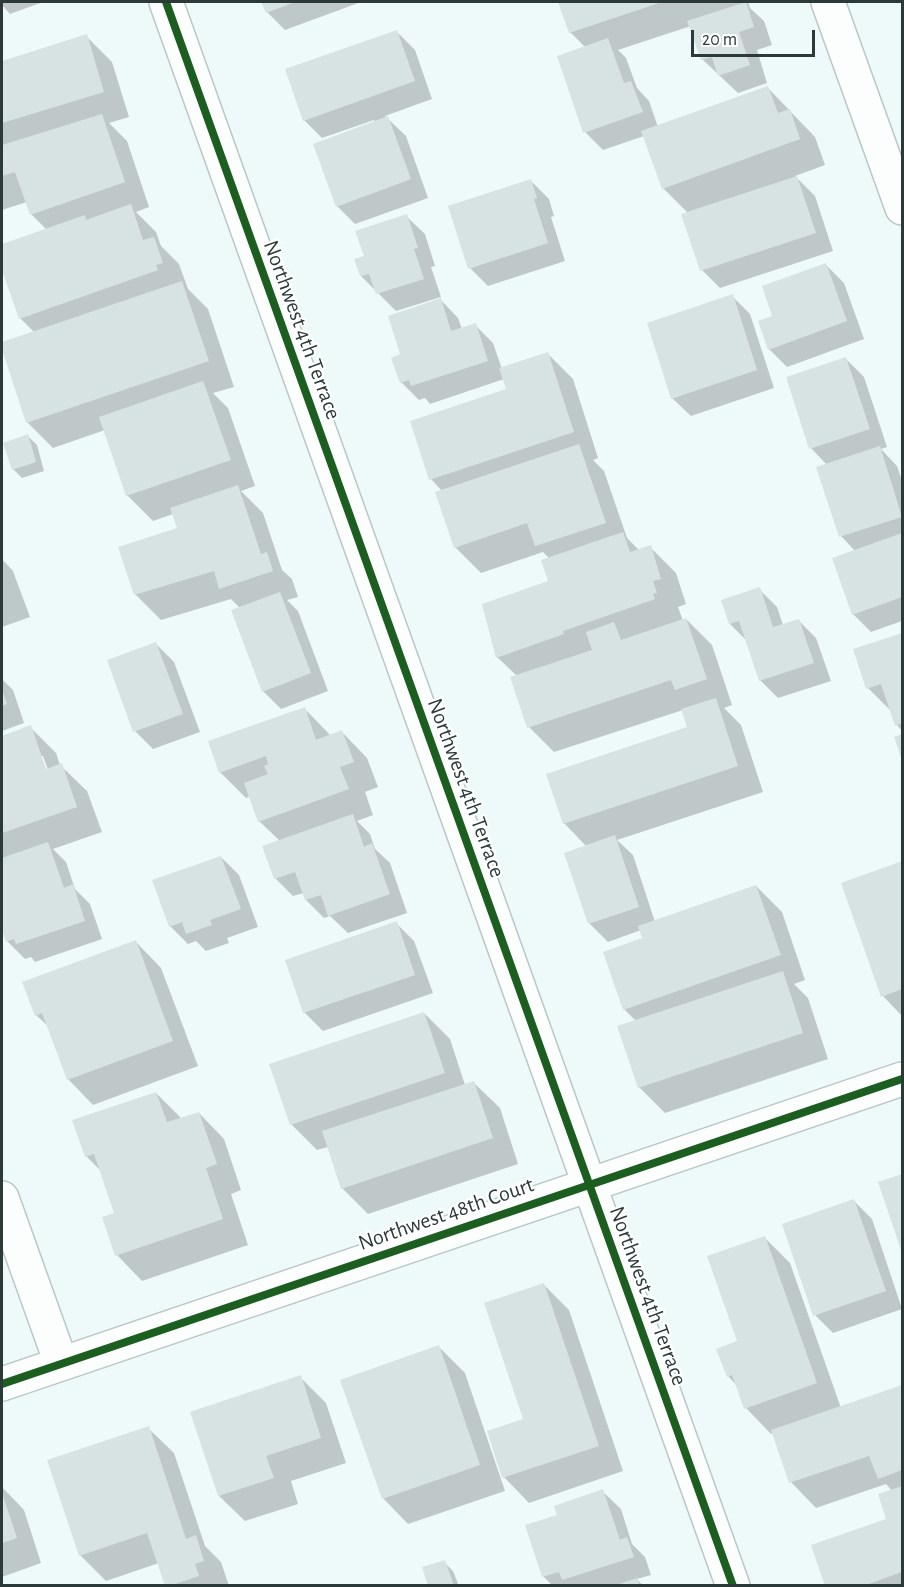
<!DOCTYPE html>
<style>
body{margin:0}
#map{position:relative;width:904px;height:1587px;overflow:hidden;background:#eefafa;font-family:"Alegreya Sans",sans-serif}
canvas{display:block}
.frame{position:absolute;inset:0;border:3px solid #2c3939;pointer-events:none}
.scale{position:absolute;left:691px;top:30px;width:124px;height:27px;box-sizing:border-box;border:3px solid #2c3939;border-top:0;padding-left:8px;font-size:18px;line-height:21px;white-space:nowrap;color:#2c3939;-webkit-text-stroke:4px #fff;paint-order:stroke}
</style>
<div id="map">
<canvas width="904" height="1587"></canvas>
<div class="frame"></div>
<div class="scale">20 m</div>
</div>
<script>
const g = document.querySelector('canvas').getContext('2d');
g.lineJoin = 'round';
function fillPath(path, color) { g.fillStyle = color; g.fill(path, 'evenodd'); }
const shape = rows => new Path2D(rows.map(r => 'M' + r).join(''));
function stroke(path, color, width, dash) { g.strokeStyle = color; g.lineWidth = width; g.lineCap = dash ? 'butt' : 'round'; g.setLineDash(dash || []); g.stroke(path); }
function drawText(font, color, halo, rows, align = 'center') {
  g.font = font + ' "Alegreya Sans",sans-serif'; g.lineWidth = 4.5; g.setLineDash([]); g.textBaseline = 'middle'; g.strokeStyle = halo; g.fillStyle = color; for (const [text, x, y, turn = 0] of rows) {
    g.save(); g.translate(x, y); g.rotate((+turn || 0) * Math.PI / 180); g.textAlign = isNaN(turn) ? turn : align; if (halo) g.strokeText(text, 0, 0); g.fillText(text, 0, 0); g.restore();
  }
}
fillPath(shape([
 [2,2,43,2,10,14,2,5],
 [263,2,361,2,285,30,267,12],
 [560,2,748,2,750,8,764,21,772,45,757,50,767,83,738,93,702,59,691,26,618,50,626,58,637,88,649,101,658,127,768,88,815,137,825,165,795,176,815,196,833,251,720,288,702,270,688,213,663,188,644,136,603,150,585,132,586,48,570,32],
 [397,32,415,50,432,99,385,116,406,136,428,198,355,224,337,206,375,123,374,120,322,138,304,120],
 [86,36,112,62,129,117,109,123,127,141,149,207,136,212,156,232,161,246,179,264,188,289,208,309,234,387,213,393,228,408,255,486,241,491,263,513,282,570,292,579,298,597,287,600,298,611,328,691,281,709,263,691,240,608,231,599,161,620,135,594,178,529,173,514,153,521,127,495,105,430,53,448,27,422,2,345,34,332,20,318,2,265,2,246,47,230,31,214,27,202,2,210,2,62],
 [531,181,549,199,554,216,551,217,565,261,488,286,470,268],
 [406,216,425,234,435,266,431,267,441,297,396,311,361,276],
 [825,264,844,283,864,339,787,367,769,349,774,317],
 [732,296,750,314,774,388,691,416,672,398],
 [439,298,458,318,462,329,475,325,493,343,502,369,547,353,573,379,598,458,593,460,604,471,627,538,640,551,650,547,676,573,686,604,678,607,683,621,686,619,712,645,732,705,724,708,741,725,763,792,617,840,633,855,655,922,756,886,782,912,805,980,794,984,808,998,828,1059,665,1113,639,1087,636,1021,624,1009,644,939,641,930,608,942,590,924,566,854,587,847,564,823,689,728,683,710,554,752,529,727,517,676,497,657,550,582,550,559,543,552,481,573,455,547,442,491,431,479,508,390,504,379,430,404,425,398,419,400,401,382,402,355,439,301],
 [846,359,864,377,887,447,881,449,897,466,902,481,902,621,871,632,853,614,855,551,841,536,827,465,811,448],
 [28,436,37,445,44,471,22,478,13,469],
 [2,559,13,571,30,617,2,627],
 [759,589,777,607,783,625,798,620,816,638,831,681,778,698,760,680,746,640,730,624],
 [902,635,902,731,897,725,893,713,868,688,855,650],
 [156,644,174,662,200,732,153,749,135,731],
 [2,679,13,690,24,723,2,731],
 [304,708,331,736,342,732,367,758,378,787,365,792,373,815,357,821,370,834,375,849,390,863,407,913,348,933,330,916,324,918,306,900,304,893,293,896,275,878,280,841,259,821,250,796,246,798,220,772],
 [30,727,56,753,60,765,87,791,102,832,53,849,66,862,75,889,90,904,102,939,35,962,31,957,25,959,7,941,2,925,2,737],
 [40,756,43,756,50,775,47,776],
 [221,857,239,875,258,927,227,938,229,943,206,951,196,941,188,944,170,926],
 [902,863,902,1016,883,996,843,884],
 [396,923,414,941,433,993,323,1031,305,1013,287,961],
 [136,942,161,968,198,1066,93,1105,68,1079,49,1027,36,1015],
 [424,1013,450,1039,465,1085,474,1083,500,1108,518,1164,368,1214,342,1188,328,1147,317,1150,292,1125,271,1065],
 [156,1093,182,1119,199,1113,224,1139,241,1190,231,1194,248,1245,142,1281,117,1255,116,1214,102,1172,86,1156],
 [902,1176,902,1249,880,1183],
 [854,1201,872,1219,902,1309,833,1333,815,1315],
 [764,1237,790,1263,841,1408,902,1387,902,1586,827,1586,888,1520,892,1491,886,1484,816,1508,791,1482,773,1433,771,1434,746,1408,738,1387,728,1376,739,1342],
 [544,1285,569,1310,623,1471,529,1503,504,1477,525,1420],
 [439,1347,465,1373,505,1491,408,1524,383,1498],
 [300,1377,326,1403,346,1463,291,1481,298,1504,245,1521,219,1496],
 [148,1428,174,1453,205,1546,221,1562,229,1586,167,1586,159,1563,106,1581,80,1555],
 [2,1487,24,1510,41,1563,2,1577],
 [602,1491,621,1509,632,1544,645,1557,651,1575,637,1579,643,1586,553,1586,543,1576,558,1515],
 [444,1562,453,1571,459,1586,430,1586]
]), '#0003');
fillPath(shape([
 [261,2,295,2,266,13],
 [558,2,662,2,569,33],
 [746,2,754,27,739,32,750,65,718,76,712,57,701,60,687,21],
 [397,30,415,81,303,121,285,69],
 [87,34,104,92,2,123,2,61],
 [608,38,624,83,631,81,643,112,583,133,557,56],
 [768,86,778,113,790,109,800,139,662,189,641,131],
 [102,114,125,182,30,215,15,172,2,176,2,145],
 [388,116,411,179,336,207,313,144],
 [797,176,816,233,700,271,681,214],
 [531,179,537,198,534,199,548,243,468,269,448,206],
 [131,204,143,240,154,237,163,263,156,265,158,270,19,319,2,270,2,244,85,215,86,220],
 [407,214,418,248,414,249,424,279,376,294,369,274,360,276,354,259,364,256,355,231],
 [826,263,847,321,768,350,758,321,772,316,762,286],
 [182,281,209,361,26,423,2,349,2,342],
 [733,294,757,370,671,399,647,323],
 [441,298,451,331,476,323,488,361,411,386,409,380,400,383,391,358,400,354,388,316],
 [548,352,574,432,429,480,410,421,506,389,499,368],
 [846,357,870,429,809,449,786,377],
 [203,381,231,460,126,496,99,417],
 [28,434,36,462,12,470,3,443],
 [579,444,606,523,535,546,527,523,454,548,435,492],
 [880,446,902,517,839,537,816,467],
 [238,485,261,554,267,552,273,571,219,589,214,571,134,595,118,547,177,528,170,508],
 [623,532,630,552,651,545,661,579,653,581,657,593,653,594,655,599,563,631,564,634,496,658,482,604,548,581,541,560],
 [902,533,902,597,852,615,832,558],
 [760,587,773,627,799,619,814,663,759,681,739,621,729,624,721,600],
 [280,592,311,673,262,692,231,610],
 [686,618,707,679,675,690,671,680,527,728,510,677,592,650,586,632,614,622,621,640],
 [902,633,902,723,895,726,881,684,866,689,853,649],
 [156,642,183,714,133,732,107,660],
 [2,689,7,704,2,706],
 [716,698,738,766,563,824,546,774,687,727,681,709],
 [305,707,316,740,342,730,354,762,340,767,349,789,258,822,244,783,268,774,264,766,268,764,266,756,219,773,208,741],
 [31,725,46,769,62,763,77,807,2,833,2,736],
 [902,734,902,760,894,737],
 [353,814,364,847,372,843,390,894,328,916,321,895,305,900,295,872,274,879,262,846],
 [615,835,639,907,588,924,564,853],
 [48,842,64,888,73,884,85,921,16,944,14,939,6,942,2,930,2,858],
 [221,856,241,909,210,920,212,925,186,934,182,922,169,927,152,880],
 [902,861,902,989,881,997,841,883],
 [756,885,781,955,623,1010,603,952,642,938,638,926],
 [397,921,415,975,303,1013,285,960],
 [136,940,173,1041,67,1080,42,1013,35,1016,22,982],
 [783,971,803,1033,638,1088,617,1026],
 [424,1012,445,1073,290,1125,269,1064],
 [474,1081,493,1138,341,1189,322,1131],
 [156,1092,167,1122,199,1112,217,1164,206,1168,223,1219,115,1256,102,1217,114,1213,94,1154,85,1157,72,1120],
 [902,1174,902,1253,878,1182],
 [854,1199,886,1291,813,1316,782,1224],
 [765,1236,817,1383,744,1409,732,1375,727,1377,716,1349,737,1341,707,1256],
 [544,1283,599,1446,502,1478,487,1431,523,1419,484,1303],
 [439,1345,480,1465,382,1499,340,1380],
 [301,1375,321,1438,266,1456,274,1478,218,1496,190,1412],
 [902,1385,902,1470,878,1479,869,1456,789,1483,771,1430],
 [149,1426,186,1539,196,1535,204,1561,195,1564,199,1576,169,1586,165,1586,147,1533,79,1556,47,1460],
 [902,1486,902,1572,863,1586,825,1586,811,1545,886,1519,878,1494],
 [603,1489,620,1540,627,1537,634,1557,562,1580,559,1572,542,1577,525,1525,557,1515,554,1506],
 [2,1493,17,1538,2,1543],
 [445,1560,454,1586,428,1586,422,1567],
 [637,1578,640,1586,616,1586,616,1585]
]), '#d7e3e3');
const street = shape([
 [166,2,733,1586],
 [828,2,902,208],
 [2,1198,61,1363],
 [2,1384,902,1079]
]);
stroke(street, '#bbc6c6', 36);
stroke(street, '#fcfefe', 33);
stroke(shape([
 [166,2,733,1586],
 [2,1384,902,1079]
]), '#1b5e20', 8);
drawText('22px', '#2c3939', '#fff', [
 ["Northwest 4th Terrace",302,330,70],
 ["Northwest 4th Terrace",466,788,70],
 ["Northwest 48th Court",446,1214,-19],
 ["Northwest 4th Terrace",648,1296,70]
]);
</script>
